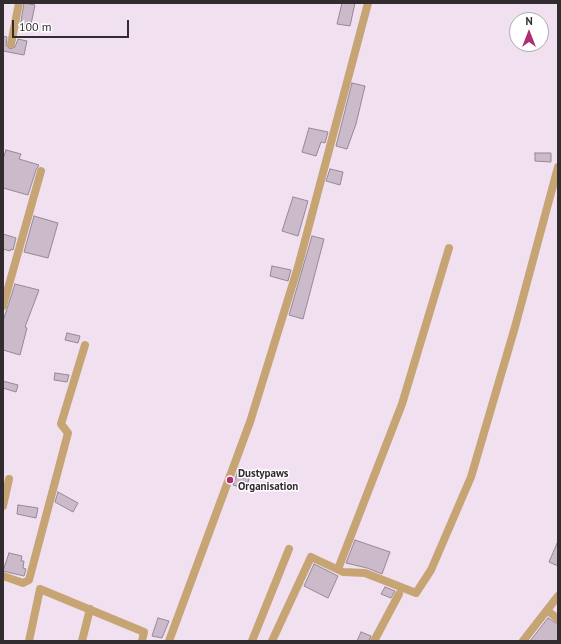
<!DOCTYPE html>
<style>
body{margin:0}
#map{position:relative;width:561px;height:644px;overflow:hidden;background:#f0e0f0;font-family:"PT Sans",sans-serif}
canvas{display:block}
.frame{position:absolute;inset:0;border:4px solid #322c31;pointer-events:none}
.north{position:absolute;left:509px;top:12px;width:40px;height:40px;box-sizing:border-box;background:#fff;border:1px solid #adabad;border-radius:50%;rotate:0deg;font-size:11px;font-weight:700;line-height:16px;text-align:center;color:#322c31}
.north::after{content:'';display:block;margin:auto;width:14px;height:18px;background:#b12d73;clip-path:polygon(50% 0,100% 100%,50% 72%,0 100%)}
.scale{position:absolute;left:12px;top:20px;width:117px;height:18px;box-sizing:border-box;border:2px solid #322c31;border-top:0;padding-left:5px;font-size:12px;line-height:14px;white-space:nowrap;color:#322c31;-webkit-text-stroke:3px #fff;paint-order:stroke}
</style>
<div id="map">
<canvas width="561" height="644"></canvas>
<div class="frame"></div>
<div class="north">N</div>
<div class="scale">100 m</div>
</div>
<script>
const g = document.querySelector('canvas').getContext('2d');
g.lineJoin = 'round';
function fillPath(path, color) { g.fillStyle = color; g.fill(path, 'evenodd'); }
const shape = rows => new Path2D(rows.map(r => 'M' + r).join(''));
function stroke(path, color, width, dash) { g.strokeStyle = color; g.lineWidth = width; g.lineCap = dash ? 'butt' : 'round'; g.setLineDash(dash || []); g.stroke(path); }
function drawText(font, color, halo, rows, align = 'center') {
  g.font = font + ' "PT Sans",sans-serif'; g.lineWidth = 3; g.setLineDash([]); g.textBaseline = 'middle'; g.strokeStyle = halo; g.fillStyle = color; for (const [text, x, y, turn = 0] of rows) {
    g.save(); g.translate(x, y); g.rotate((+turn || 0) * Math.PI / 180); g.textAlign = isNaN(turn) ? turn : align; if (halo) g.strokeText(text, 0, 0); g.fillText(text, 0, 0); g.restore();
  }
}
const building = shape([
 [24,3,35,5,30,29,20,27,24,3],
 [342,3,355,3,350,26,337,24,342,3],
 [3,36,7,37,6,45,10,49,15,47,18,39,27,41,24,55,3,51,3,36],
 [352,83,365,86,356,124,347,149,336,146,352,83],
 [309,128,328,132,325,143,321,142,316,156,302,152,309,128],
 [6,150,21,154,19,159,39,165,36,170,28,195,3,188,3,159,6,150],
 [535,153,551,153,551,162,535,161,535,153],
 [330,169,343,172,340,185,326,181,330,169],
 [293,197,308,201,298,236,282,231,293,197],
 [34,216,58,223,48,258,24,252,34,216],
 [3,234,16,238,13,250,11,249,10,251,3,249,3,234],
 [312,236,324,239,303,319,289,315,312,236],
 [272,266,291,270,288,281,270,276,272,266],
 [15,284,39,290,25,327,27,328,20,355,3,350,3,321,15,284],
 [67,333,80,336,78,343,65,340,67,333],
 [55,373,69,375,67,382,54,380,55,373],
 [3,381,18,385,16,392,3,388,3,381],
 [239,468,251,472,246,489,233,485,239,468],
 [58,492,78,503,73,512,55,502,58,492],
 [18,505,38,508,36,518,17,514,18,505],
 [355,540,390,552,382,574,367,568,346,563,355,540],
 [558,541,558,566,549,562,558,541],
 [9,553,22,556,21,561,24,561,23,568,26,569,24,576,3,571,9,553],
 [314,564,338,576,328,598,304,586,314,564],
 [385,587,395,591,391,598,381,594,385,587],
 [158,618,169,621,162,638,152,636,158,618],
 [548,618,558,624,558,641,530,641,548,618],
 [361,632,371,636,369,641,357,641,361,632]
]);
fillPath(building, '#cabaca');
stroke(building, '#968796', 1);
stroke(shape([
 [11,44,19,3],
 [3,306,41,171],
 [3,506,9,479],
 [338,569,402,404,449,248],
 [3,576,23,583,29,580,68,433,61,424,85,345],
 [548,611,558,619],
 [29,641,40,589,144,632,142,641],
 [82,641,90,609],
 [169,641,250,422,298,267,368,3],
 [252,641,289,549],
 [272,641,311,557,343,572,365,573,416,593,431,570,471,477,515,327,558,167],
 [374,641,399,594],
 [523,641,558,596]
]), '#c6a473', 8);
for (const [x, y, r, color] of [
 [230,480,4,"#b12d73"]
]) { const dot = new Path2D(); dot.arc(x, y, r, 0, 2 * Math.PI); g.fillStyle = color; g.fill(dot); stroke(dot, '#fff', 1.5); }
drawText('bold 11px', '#322c31', '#fff', [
 ["Dustypaws",238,474],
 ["Organisation",238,487]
], 'left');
</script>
